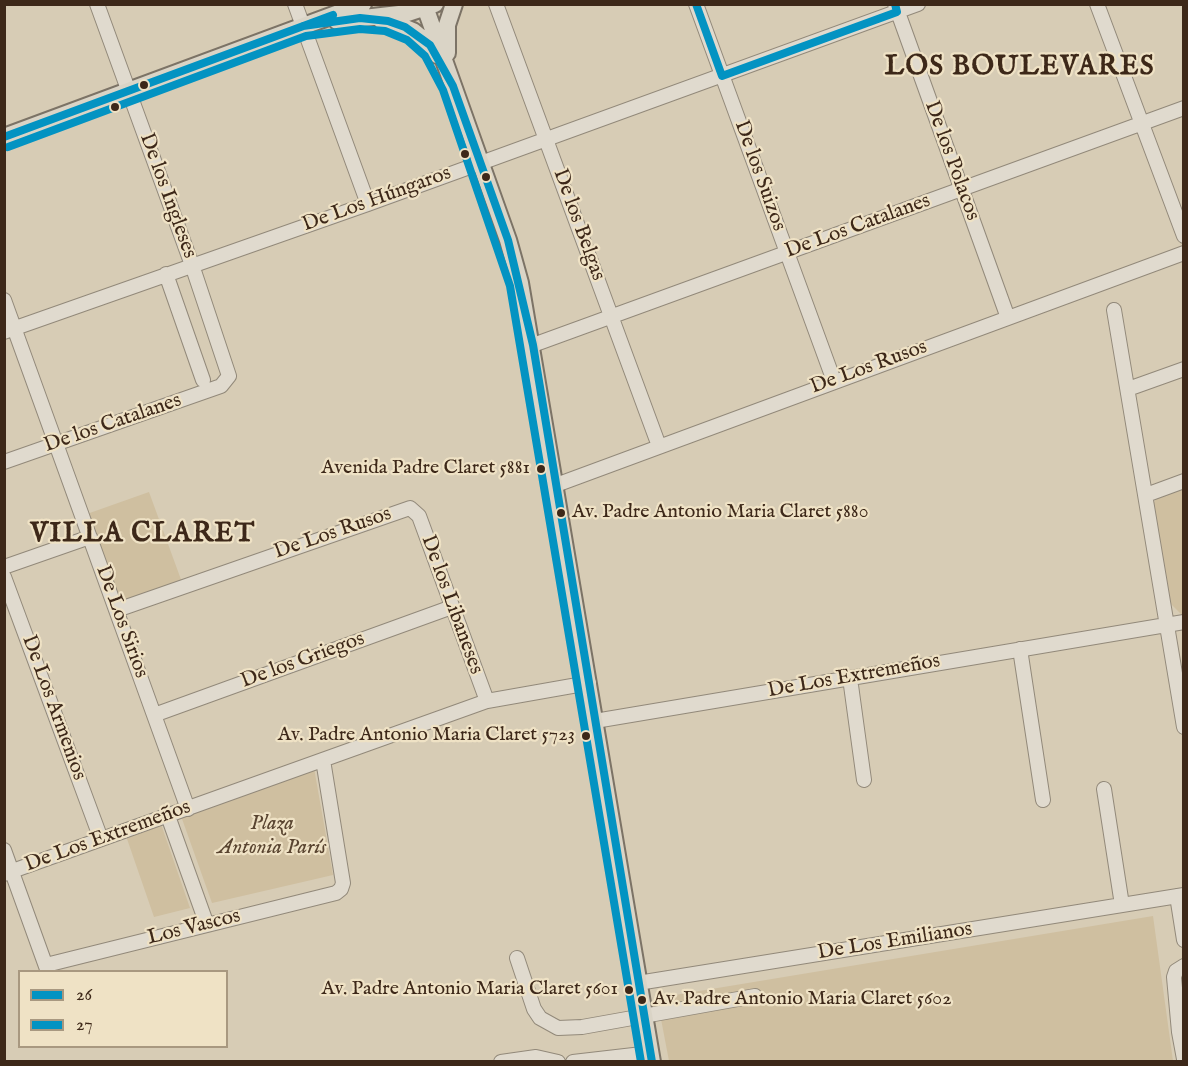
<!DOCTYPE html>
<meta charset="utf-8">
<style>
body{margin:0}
#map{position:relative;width:1188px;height:1066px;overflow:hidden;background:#d7ccb5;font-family:"IM FELL English",serif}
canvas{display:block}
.frame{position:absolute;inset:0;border:6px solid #3d2819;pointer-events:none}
.legend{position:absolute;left:18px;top:970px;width:210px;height:78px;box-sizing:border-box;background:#efe2c5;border:2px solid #a89880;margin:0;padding:8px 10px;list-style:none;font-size:18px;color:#3d2819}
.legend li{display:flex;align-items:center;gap:12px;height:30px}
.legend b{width:30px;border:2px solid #a89880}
</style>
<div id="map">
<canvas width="1188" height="1066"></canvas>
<div class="frame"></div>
<ul class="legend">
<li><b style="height:8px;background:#0393c2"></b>26</li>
<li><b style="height:8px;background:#0393c2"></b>27</li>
</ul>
</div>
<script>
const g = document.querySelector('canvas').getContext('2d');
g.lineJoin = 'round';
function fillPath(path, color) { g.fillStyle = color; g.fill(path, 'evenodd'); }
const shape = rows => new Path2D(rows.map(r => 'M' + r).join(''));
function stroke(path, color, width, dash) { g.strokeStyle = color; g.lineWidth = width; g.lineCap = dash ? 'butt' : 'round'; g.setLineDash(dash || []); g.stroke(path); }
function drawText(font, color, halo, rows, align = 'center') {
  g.font = font + ' "IM FELL English",serif'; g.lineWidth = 4.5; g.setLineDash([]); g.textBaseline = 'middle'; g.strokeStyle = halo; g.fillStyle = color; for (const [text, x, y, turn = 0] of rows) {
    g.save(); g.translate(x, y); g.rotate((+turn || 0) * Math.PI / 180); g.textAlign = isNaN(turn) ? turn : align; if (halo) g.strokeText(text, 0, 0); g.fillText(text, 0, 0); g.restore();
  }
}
fillPath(shape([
 [1183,486,1183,616,1171,604,1153,504,1159,494],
 [149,492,183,585,119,607,84,515],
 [314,768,333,875,212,903,181,816],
 [161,824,190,908,154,917,126,836],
 [1153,916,1173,1061,669,1061,657,998]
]), '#cfbfa0');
const minor = shape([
 [295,4,368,204],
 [496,4,659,446],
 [696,4,834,381],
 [895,4,1008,318],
 [1097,4,1184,236],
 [166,274,203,380],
 [4,300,188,809],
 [1114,310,1184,727],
 [4,332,368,204,918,4],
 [533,345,1184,108],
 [1128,389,1184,369],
 [4,462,221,386,229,376,192,265,97,4],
 [556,485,1184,253],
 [1146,495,1184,481],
 [4,567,90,537],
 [4,577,101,839],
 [117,610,410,508,419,516,487,701],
 [1020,649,1043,800],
 [850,678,864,780],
 [154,715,452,607],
 [595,721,1184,622],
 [1104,789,1122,905],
 [168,816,207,925],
 [4,850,48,972],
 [4,874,487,701,589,683],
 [1177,896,1184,940],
 [517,958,534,1009,540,1018,558,1028,582,1027,755,996],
 [46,965,336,893,341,889,343,883,323,760],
 [1184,966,1176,971,1174,977,1179,1032,1184,1031],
 [638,983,1184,895],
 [1179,1032,1184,1059],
 [501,1062,536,1057,558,1062],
 [573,1062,651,1053]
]);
const major = shape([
 [424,4,508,240,520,283,652,1062],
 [337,21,408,13,435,4],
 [382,21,394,23,413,31,430,45,437,55],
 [447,53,447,25,454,4],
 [4,137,363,4]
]);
stroke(minor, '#92897a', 16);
stroke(major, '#7c7366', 20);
stroke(minor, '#e0dace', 14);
stroke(major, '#dad4c6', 16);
stroke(shape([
 [696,4,722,76,897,12,895,4],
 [303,26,360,18,388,21,405,27,430,45,453,86,508,240,533,345,652,1062],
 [4,137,333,15]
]), '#0393c2', 8);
stroke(shape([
 [8,147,306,36,360,29,385,31,407,40,425,56,443,90,510,286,641,1062]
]), '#0393c2', 8);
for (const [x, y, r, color] of [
 [144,85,5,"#3d2819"],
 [115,107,5,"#3d2819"],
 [465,154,5,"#3d2819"],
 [486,177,5,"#3d2819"],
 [541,469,5,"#3d2819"],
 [561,513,5,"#3d2819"],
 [586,736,5,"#3d2819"],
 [629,990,5,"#3d2819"],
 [642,1000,5,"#3d2819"]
]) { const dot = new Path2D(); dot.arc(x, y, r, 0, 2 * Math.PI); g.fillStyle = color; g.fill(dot); stroke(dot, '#efe2c5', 2); }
drawText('20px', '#3d2819', '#efe2c5', [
 ["Avenida Padre Claret 5881",530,469],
 ["Av. Padre Antonio Maria Claret 5880",572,513,"left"],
 ["Av. Padre Antonio Maria Claret 5723",575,736],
 ["Av. Padre Antonio Maria Claret 5601",618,990],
 ["Av. Padre Antonio Maria Claret 5602",653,1000,"left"]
], 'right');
drawText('21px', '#3d2819', '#efe2c5', [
 ["De los Polacos",951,161,70],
 ["De los Suizos",759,176,70],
 ["De los Ingleses",167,196,70],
 ["De Los Húngaros",377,200,-20],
 ["De los Belgas",578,225,70],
 ["De Los Catalanes",858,227,-20],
 ["De Los Rusos",869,368,-20],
 ["De los Catalanes",113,424,-19],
 ["De Los Rusos",333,534,-19],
 ["De los Libaneses",451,605,70],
 ["De Los Sirios",121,622,70],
 ["De los Griegos",303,661,-20],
 ["De Los Extremeños",854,677,-10],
 ["De Los Armenios",53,708,70],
 ["De Los Extremeños",108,837,-20],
 ["Los Vascos",194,928,-14],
 ["De Los Emilianos",895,942,-9]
]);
drawText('italic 21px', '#594430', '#efe2c5', [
 ["Plaza",272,825],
 ["Antonia París",272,849]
]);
g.letterSpacing = '1.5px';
drawText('bold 27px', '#3d2819', '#efe2c5', [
 ["LOS BOULEVARES",1020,68],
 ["VILLA CLARET",143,535]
]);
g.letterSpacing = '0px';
</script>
